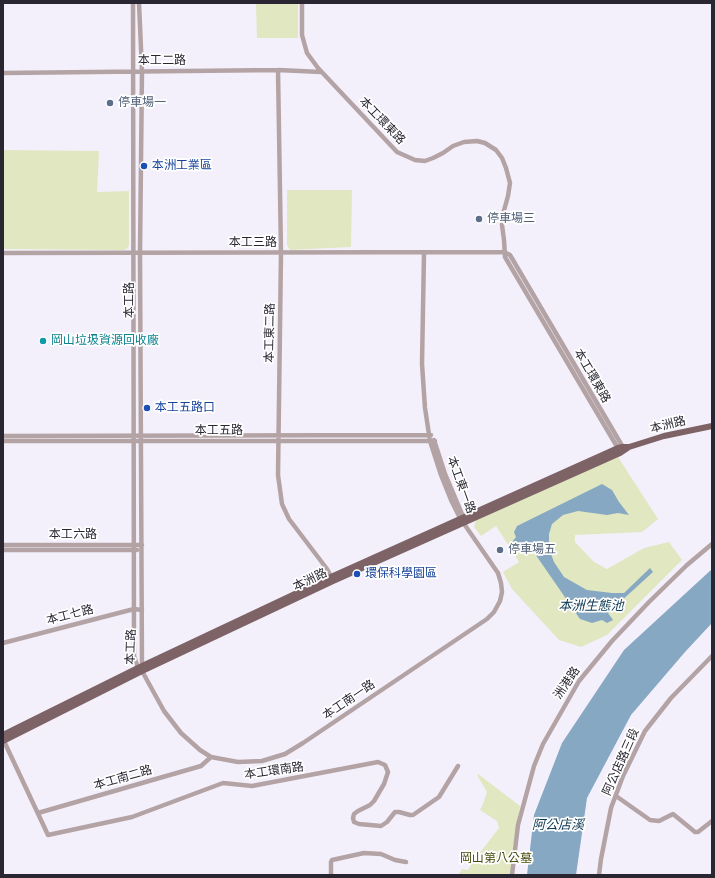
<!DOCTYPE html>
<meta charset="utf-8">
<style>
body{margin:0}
#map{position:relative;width:715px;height:878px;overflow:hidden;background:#f3f0fc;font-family:"PT Sans",sans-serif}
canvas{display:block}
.frame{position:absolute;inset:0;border:4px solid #292631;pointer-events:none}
</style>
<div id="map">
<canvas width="715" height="878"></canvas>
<div class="frame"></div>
</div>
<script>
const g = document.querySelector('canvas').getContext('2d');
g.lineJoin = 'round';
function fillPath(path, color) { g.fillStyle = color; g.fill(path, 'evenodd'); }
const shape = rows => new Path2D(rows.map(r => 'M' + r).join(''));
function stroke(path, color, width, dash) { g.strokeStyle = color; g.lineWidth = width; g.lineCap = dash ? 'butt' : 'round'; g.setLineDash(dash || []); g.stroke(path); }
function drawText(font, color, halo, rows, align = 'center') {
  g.font = font + ' "PT Sans","Noto Sans TC",sans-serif'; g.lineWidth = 3.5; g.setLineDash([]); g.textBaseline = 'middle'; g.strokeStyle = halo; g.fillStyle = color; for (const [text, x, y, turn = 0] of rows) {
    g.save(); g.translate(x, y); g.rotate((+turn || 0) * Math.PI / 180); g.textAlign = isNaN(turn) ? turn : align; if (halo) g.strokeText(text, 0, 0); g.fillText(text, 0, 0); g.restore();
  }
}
fillPath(shape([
 [256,3,298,3,298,38,257,38],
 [3,150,99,151,97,192,129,191,129,245,128,248,124,250,3,249],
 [287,190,352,190,351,247,290,250,287,245],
 [618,457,658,519,642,532,575,535,575,542,594,562,607,569,644,548,669,542,682,560,607,635,581,647,559,640,512,589,503,572,519,562,496,526,481,536,474,527,476,520],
 [478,774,520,806,513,847,511,875,458,875,462,869,468,870,471,865,467,859,470,850,479,854,499,828,497,821,480,810,483,804,487,792,477,775]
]), '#e1e7c0');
fillPath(shape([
 [602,484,612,490,619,502,629,515,618,513,607,515,578,511,563,515,552,524,549,534,549,549,554,562,564,577,587,590,612,593,624,593,650,568,653,572,608,613,613,620,607,623,602,620,592,623,580,619,531,548,523,547,517,550,512,542,516,537,514,532,517,526],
 [712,569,712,623,685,652,631,715,587,798,576,875,527,875,534,815,562,743,624,650]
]), '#86a8c2');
stroke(shape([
 [133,3,134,656,138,668,142,671,164,711,181,733,200,750,211,757,238,762,262,761,285,754,303,743,487,619,494,612,500,601,502,592,501,583,498,573,460,518,451,500,441,475,430,441,425,408,422,364,424,253],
 [139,3,142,71,140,253,142,667],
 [302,3,302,35,307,53,318,68,397,152,415,160,425,161,433,158,443,153,453,146,464,142,477,141,485,143,496,150,502,158,506,168,510,183,508,196,503,214,502,225,504,240,505,257,619,450],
 [278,70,281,253,278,475,282,504,289,519,327,569,333,580],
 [3,73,278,70,321,72],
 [3,253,504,252,510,255,624,449],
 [3,436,431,435],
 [434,440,445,474,464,519],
 [3,441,435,441],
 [3,545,142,545],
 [3,550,137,550],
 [3,643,134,609,142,610],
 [3,739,48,835,132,817,223,783,252,786,378,762,385,765,388,772,384,784,374,801,370,805,358,811,354,814,353,818,354,822,359,824,381,826,387,822,395,812,399,812,410,815,413,815,439,797,458,766],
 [616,796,650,820,659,821,673,814,695,832,698,832,712,821],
 [38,813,201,766,211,757],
 [331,875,331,862,332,860,364,853,381,854,395,860,406,862],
 [512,875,518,825,534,766,543,744,579,681,612,641,649,602,687,565,712,544],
 [599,875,601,859,611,808,623,776,645,731,671,698,712,656]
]), '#b4a3a5', 4.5);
stroke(shape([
 [3,735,138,668,331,577,618,448,622,447,629,447],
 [3,741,142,671,333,581,620,453,629,447,664,436,712,426]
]), '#7e6366', 6);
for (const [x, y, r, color] of [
 [110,103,4,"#5c6f8a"],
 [144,166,4,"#1a4fb4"],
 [479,219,4,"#5c6f8a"],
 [43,341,4,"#0f9aa8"],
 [147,408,4,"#1a4fb4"],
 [500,550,4,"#5c6f8a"],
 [357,574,4,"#1a4fb4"]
]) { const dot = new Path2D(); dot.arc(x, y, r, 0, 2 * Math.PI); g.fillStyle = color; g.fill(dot); stroke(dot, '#fff', 1.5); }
drawText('12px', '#292631', '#fff', [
 ["本工二路",162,61],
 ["本工環東路",382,121,46],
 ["本工三路",253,243],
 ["本工路",130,300,-90],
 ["本工東二路",270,333,-89],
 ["本工環東路",592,376,60],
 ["本洲路",668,425,-14],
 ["本工五路",219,431],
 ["本工東一路",461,485,70],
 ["本工六路",73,535],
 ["本洲路",310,580,-25],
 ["本工七路",70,615,-14],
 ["本工路",131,647,-88],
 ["洲港路",567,683,-56],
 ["本工南一路",349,700,-34],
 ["阿公店路三段",621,762,-66],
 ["本工環南路",274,771,-8],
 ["本工南二路",123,778,-16]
]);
drawText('12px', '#4e5e75', '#fff', [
 ["停車場一",118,103],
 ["停車場三",487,219],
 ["停車場五",508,550]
], 'left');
drawText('12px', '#164399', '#fff', [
 ["本洲工業區",152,166],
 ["本工五路口",155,408],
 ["環保科學園區",365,574]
], 'left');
drawText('12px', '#0d838f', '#fff', [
 ["岡山垃圾資源回收廠",51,341]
], 'left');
drawText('12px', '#464c0c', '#fff', [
 ["岡山第八公墓",496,859]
]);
drawText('italic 13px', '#08344f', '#fff', [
 ["本洲生態池",591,606],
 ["阿公店溪",558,825]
]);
</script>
